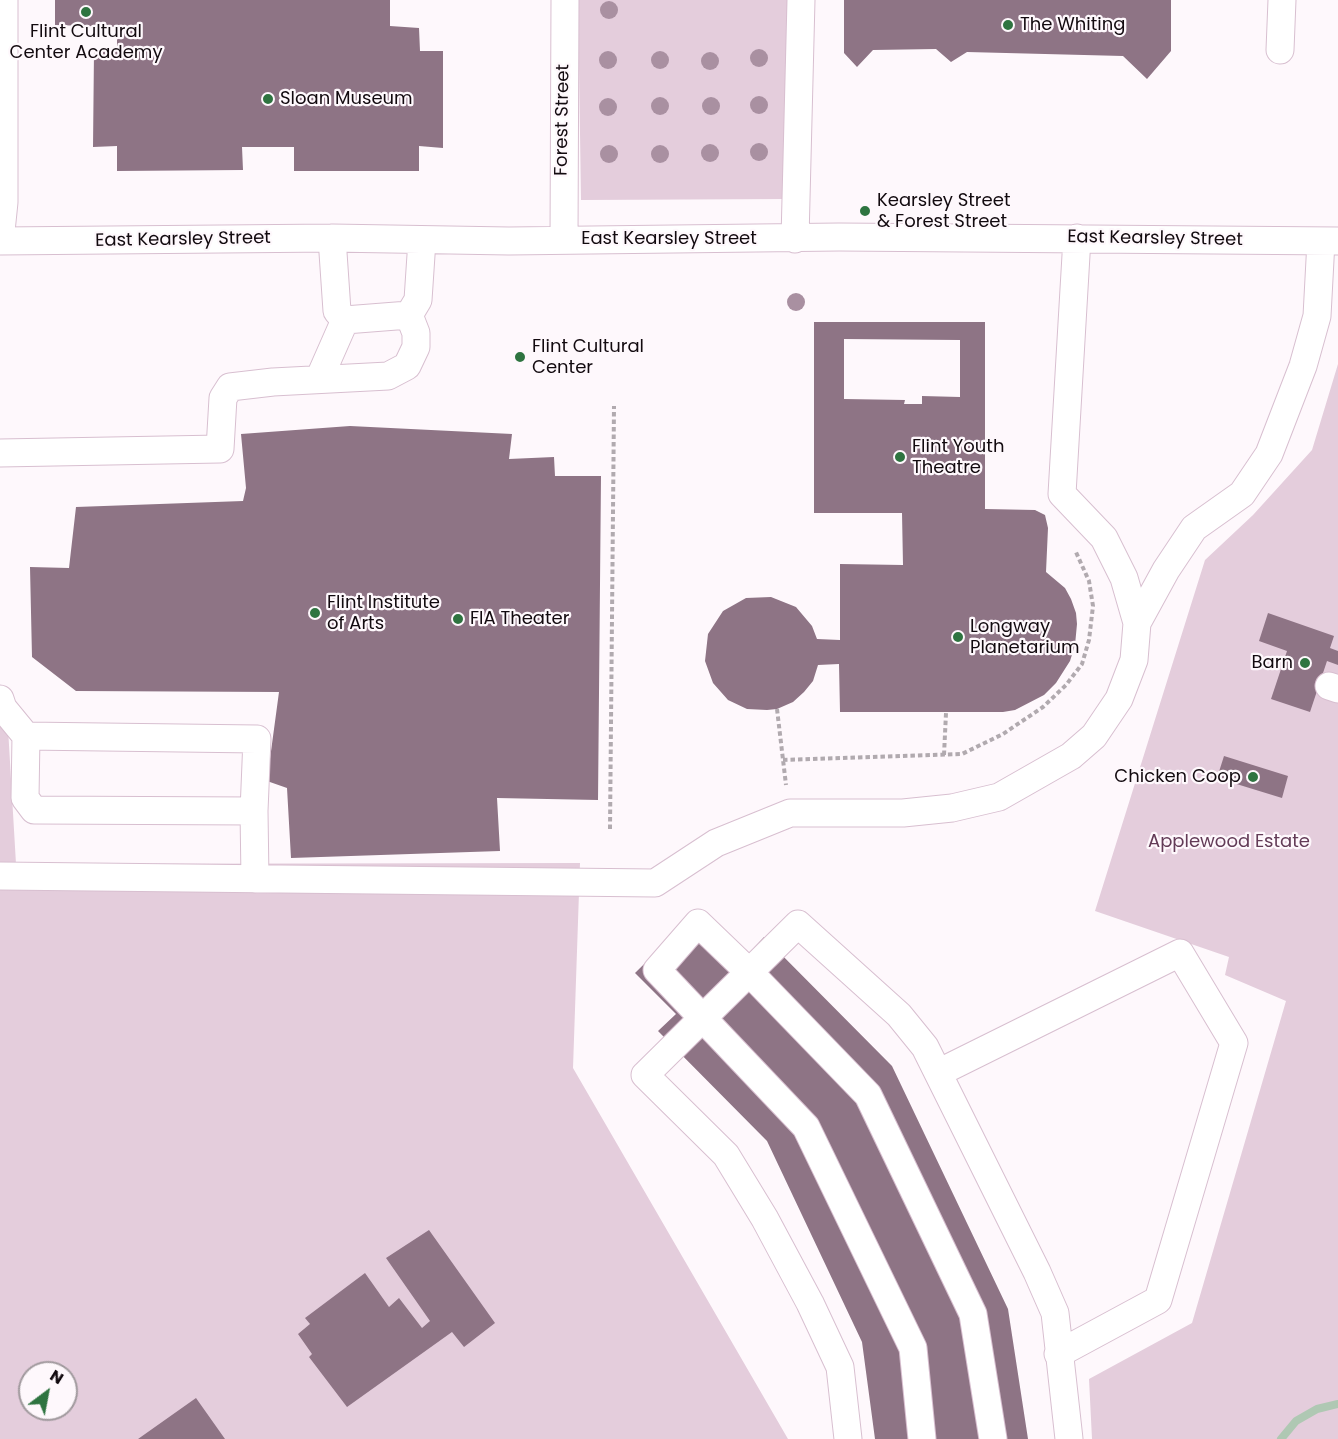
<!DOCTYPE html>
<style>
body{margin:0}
#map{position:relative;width:1338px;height:1439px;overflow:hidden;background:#fef8fc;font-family:Poppins,sans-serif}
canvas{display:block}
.north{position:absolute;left:18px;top:1361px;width:60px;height:60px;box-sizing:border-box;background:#fef8fc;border:2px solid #a0999d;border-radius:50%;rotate:32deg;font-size:16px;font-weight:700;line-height:24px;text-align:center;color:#120a0f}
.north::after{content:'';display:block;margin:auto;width:21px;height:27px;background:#2e7440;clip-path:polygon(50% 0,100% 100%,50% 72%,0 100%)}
</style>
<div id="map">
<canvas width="1338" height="1439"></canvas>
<div class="north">N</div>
</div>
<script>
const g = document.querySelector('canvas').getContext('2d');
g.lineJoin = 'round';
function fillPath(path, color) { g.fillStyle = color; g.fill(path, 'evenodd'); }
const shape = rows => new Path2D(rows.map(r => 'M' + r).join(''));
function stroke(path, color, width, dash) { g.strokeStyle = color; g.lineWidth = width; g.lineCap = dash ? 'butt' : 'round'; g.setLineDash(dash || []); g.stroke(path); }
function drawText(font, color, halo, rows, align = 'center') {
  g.font = font + ' Poppins,sans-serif'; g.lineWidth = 4.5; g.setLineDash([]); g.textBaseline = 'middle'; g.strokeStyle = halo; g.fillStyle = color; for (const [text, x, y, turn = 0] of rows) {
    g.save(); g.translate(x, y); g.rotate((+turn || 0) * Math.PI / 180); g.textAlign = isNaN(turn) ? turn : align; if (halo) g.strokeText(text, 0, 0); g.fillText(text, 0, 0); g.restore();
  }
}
fillPath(shape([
 [578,0,789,0,788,199,581,200],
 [1338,364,1338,1439,1092,1439,1089,1379,1192,1323,1286,1001,1225,975,1229,957,1095,911,1205,560,1253,515,1312,450],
 [0,727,8,728,16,864,580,863,573,1068,788,1439,0,1439],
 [30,1373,66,1373,66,1409,30,1409]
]), '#e4cddc');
stroke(shape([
 [1281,1439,1296,1421,1317,1409,1338,1404]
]), '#afc8b3', 8);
fillPath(shape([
 [55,0,390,0,390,26,419,28,420,51,443,51,443,148,419,146,419,171,294,171,294,147,242,147,243,170,117,171,117,146,93,147,94,51,117,51,117,27,55,25],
 [844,0,1171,0,1171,51,1147,79,1123,56,967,52,951,62,936,49,873,50,857,67,844,53],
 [814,322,985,322,985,509,1035,510,1045,515,1048,528,1046,572,1065,588,1071,599,1076,613,1077,624,1075,645,1070,661,1056,683,1044,695,1015,710,1003,712,840,712,839,664,818,665,813,681,804,692,793,702,777,709,767,710,747,709,728,700,713,683,705,661,708,634,723,611,746,598,771,597,796,607,812,626,817,639,840,640,840,564,903,565,902,513,814,513],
 [844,339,960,340,960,397,922,396,922,404,904,404,905,400,844,399],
 [350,426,512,434,509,459,554,457,555,476,601,476,598,800,497,798,500,851,291,858,287,788,267,781,279,692,76,691,32,657,30,567,69,568,76,507,243,501,246,488,241,434],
 [1268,613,1334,636,1330,648,1338,651,1338,665,1327,661,1310,712,1271,699,1287,651,1259,641],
 [1224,756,1288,776,1282,798,1217,778],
 [700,909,748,954,764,937,892,1066,1008,1309,1028,1439,875,1439,862,1342,767,1141,658,1031,676,1014,635,973],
 [429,1230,495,1323,464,1347,452,1332,347,1407,309,1357,312,1354,298,1334,310,1324,305,1318,365,1273,389,1307,399,1298,422,1328,430,1321,386,1258],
 [196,1398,225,1439,138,1439]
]), '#8e7485');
const minor = shape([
 [1280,50,1282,0],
 [332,238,337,311,345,320,409,315,418,300,422,240],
 [795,239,801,0],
 [564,240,565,0],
 [0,241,332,238,509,241,839,237,1338,241],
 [0,241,4,202,4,0],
 [319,379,345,320],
 [0,453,220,449,223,398,230,387,273,382,388,376,407,366,416,347,416,333,409,315],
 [1137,623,1166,570,1194,528,1242,494,1269,454,1303,366,1317,316,1321,241],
 [1329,686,1338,689],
 [0,699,3,708,26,736,25,798,34,810,254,811,257,739,26,736],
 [254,811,255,879],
 [0,876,655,883,716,843,790,813,903,813,952,808,999,797,1071,756,1094,736,1119,699,1134,660,1137,623,1124,578,1104,538,1062,494,1077,238],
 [938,1073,1180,953,1234,1043,1158,1300,1058,1354],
 [848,1439,840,1367,810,1303,765,1219,726,1155,645,1075,798,924,899,1015,925,1047,1037,1272,1055,1313,1069,1439],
 [922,1439,913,1348,806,1127,657,970,698,923,749,972,868,1095,973,1314,993,1439]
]);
stroke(minor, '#d8bfd0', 29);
stroke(shape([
 [777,709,786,785],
 [944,755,946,713],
 [783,760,962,754,1003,734,1043,707,1066,685,1082,664,1089,640,1093,606,1089,581,1075,550],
 [610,829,614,406]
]), '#b1aaaf', 4, [4.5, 3]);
stroke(minor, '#fff', 27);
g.fillStyle = '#a990a1';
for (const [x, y] of [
 [609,10],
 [759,58],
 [608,60],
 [660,60],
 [710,61],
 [759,105],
 [660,106],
 [711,106],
 [608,107],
 [759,152],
 [710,153],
 [609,154],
 [660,154],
 [796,302]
]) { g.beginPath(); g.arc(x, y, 9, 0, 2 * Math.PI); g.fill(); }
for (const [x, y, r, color] of [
 [86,12,6,"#2e7440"],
 [1008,25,6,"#2e7440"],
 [268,99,6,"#2e7440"],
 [865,211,6,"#2e7440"],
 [520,357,6,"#2e7440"],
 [900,457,6,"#2e7440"],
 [315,613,6,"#2e7440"],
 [458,619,6,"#2e7440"],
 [958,637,6,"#2e7440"],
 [1305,663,6,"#2e7440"],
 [1253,777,6,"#2e7440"]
]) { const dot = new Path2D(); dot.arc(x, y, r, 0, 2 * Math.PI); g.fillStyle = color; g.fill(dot); stroke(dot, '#fef8fc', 2); }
drawText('18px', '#120a0f', '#fef8fc', [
 ["The Whiting",1020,25],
 ["Flint Cultural",86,32,"center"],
 ["Center Academy",86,53,"center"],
 ["Sloan Museum",280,99],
 ["Kearsley Street",877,201],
 ["& Forest Street",877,222],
 ["Flint Cultural",532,347],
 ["Center",532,368],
 ["Flint Youth",912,447],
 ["Theatre",912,468],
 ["Flint Institute",327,603],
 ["of Arts",327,624],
 ["FIA Theater",470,619],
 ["Longway",970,627],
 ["Planetarium",970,648],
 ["Barn",1293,663,"right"],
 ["Chicken Coop",1241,777,"right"]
], 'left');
drawText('18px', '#120a0f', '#fef8fc', [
 ["Forest Street",563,120,-89],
 ["East Kearsley Street",669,239],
 ["East Kearsley Street",1155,239,1],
 ["East Kearsley Street",183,240,-1]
]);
drawText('18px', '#633b57', '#fef8fc', [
 ["Applewood Estate",1229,842]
]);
</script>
